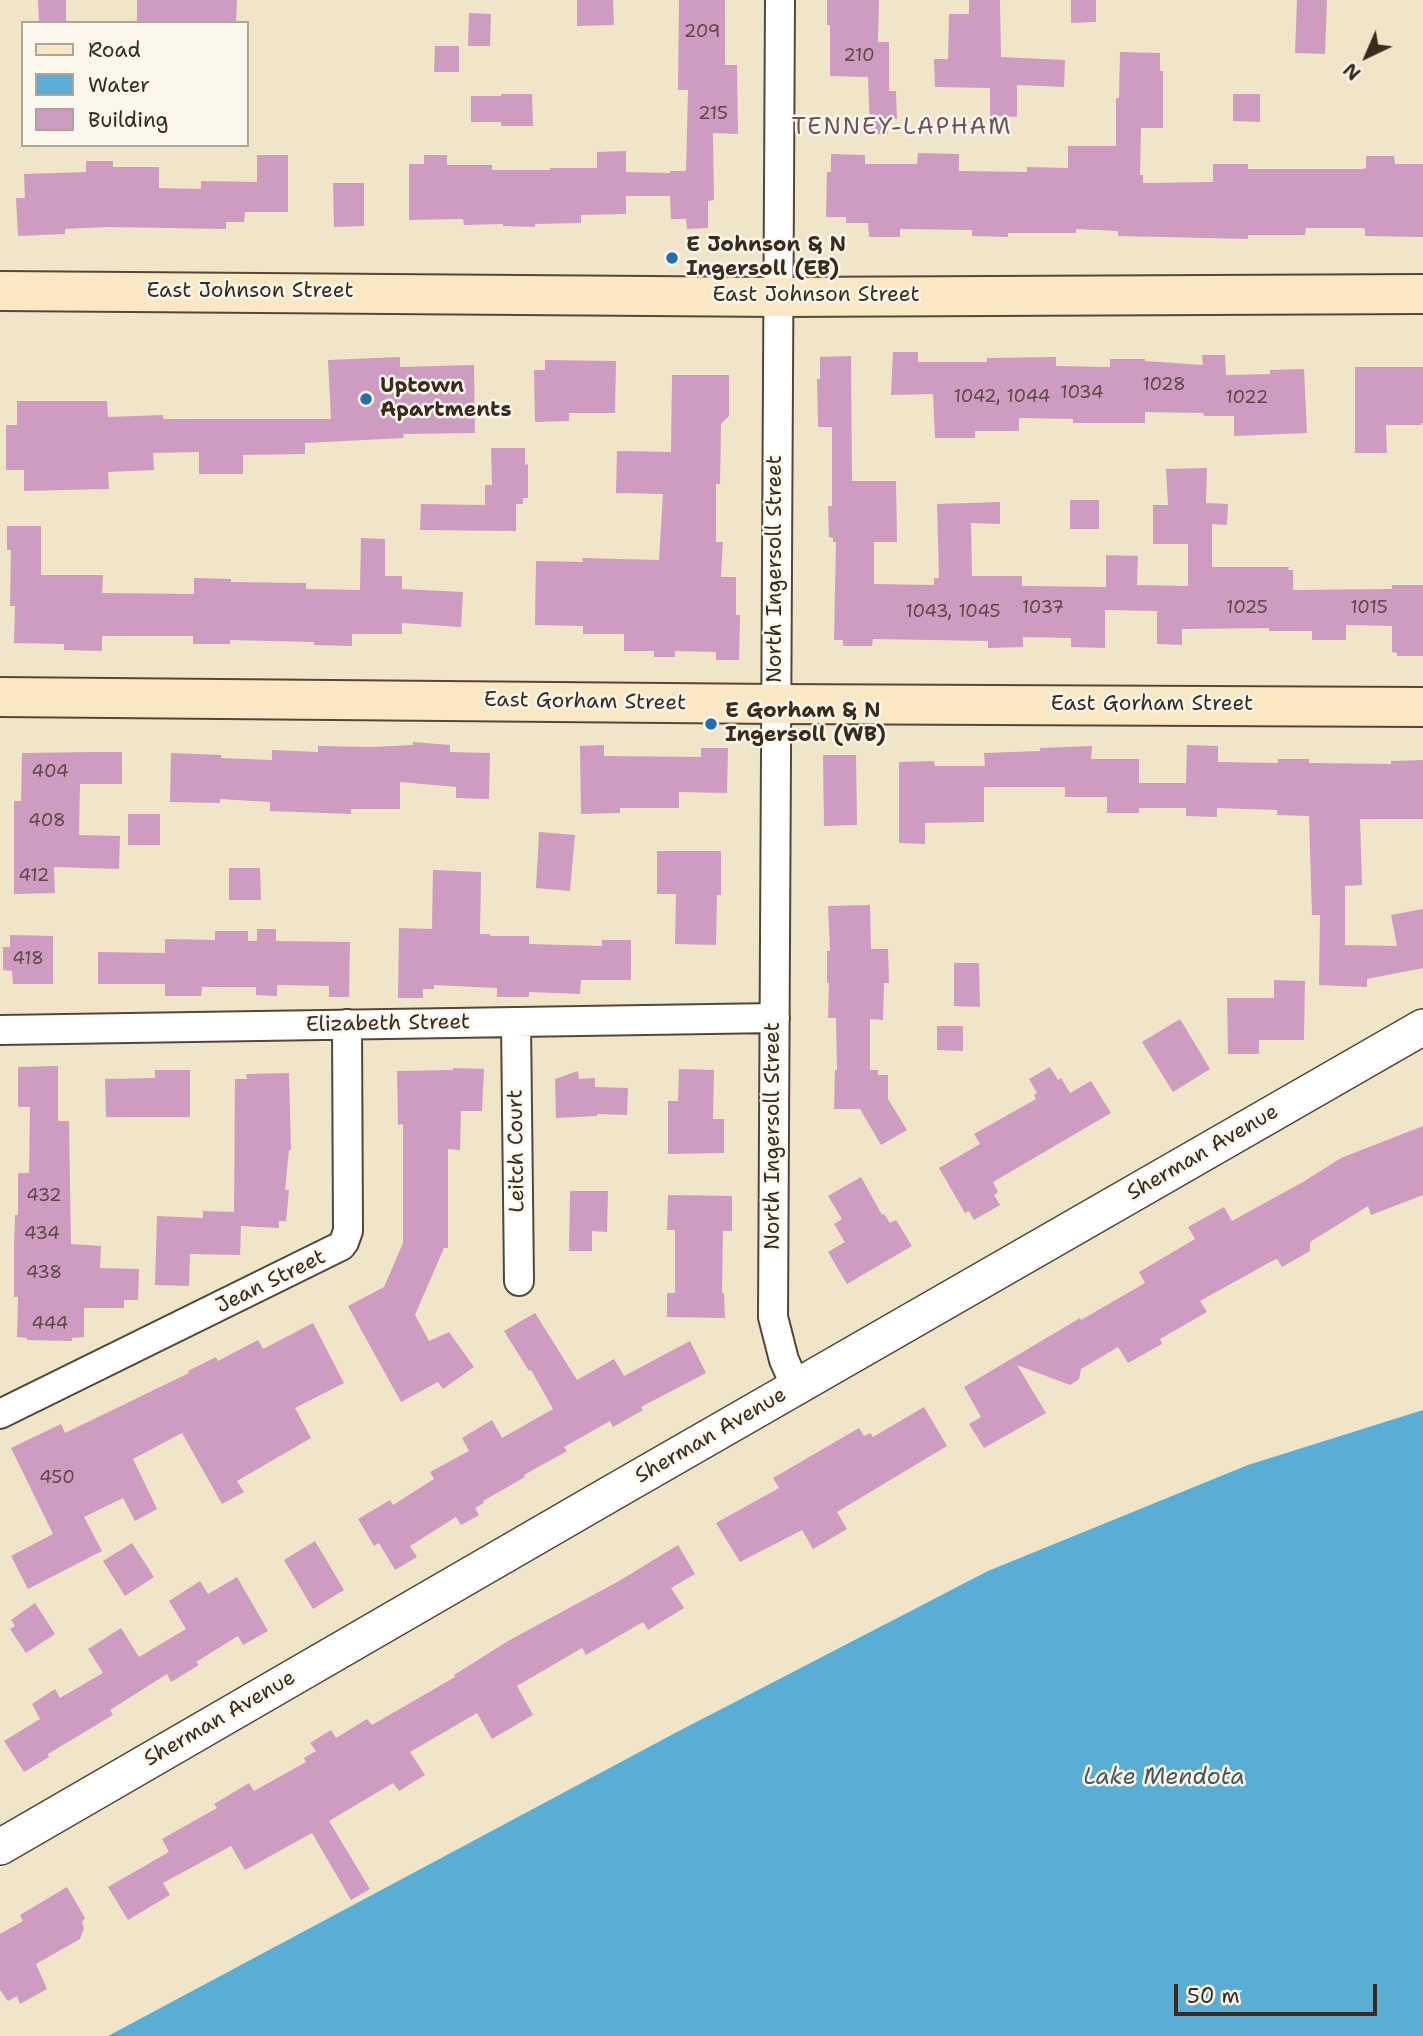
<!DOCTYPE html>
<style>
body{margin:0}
#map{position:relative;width:1423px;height:2036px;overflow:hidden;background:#f1e5c9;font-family:"Shantell Sans",sans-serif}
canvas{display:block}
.legend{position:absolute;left:21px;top:21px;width:228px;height:126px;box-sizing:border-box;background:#fbf7ec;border:2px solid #aea59a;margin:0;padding:9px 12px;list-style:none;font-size:21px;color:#3b2a1e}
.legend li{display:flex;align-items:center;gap:14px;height:35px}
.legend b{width:35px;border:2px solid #aea59a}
.north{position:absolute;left:1332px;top:21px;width:70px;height:70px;-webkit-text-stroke:5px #fbf7ec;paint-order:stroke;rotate:224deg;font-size:19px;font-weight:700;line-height:28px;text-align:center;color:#3b2a1e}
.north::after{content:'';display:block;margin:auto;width:24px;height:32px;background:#3b2a1e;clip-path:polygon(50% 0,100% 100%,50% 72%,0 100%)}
.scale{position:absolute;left:1174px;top:1984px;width:203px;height:32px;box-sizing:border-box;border:4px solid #3b2a1e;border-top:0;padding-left:9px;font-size:21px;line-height:24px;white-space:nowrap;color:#3b2a1e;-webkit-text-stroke:5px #fbf7ec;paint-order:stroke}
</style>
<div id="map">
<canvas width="1423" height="2036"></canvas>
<ul class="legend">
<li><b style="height:9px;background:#fae7c3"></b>Road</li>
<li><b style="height:19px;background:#5aaed5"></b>Water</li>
<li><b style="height:19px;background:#cd9cc0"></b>Building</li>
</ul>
<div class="north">N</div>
<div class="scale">50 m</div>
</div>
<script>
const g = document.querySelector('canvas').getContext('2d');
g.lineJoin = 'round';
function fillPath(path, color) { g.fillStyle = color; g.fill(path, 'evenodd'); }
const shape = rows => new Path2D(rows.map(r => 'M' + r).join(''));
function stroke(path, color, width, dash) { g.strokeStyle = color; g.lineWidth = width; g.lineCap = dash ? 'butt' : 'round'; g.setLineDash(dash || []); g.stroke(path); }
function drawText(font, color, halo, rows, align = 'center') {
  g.font = font + ' "Shantell Sans",sans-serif'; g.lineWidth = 5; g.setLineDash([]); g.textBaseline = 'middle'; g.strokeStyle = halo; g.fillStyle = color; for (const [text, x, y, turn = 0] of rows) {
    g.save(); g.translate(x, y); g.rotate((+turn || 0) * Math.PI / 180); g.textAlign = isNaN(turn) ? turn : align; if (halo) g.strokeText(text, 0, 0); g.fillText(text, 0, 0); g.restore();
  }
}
fillPath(shape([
 [1423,1410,1423,2036,108,2036,677,1732,988,1571,1248,1465]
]), '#5aaed5');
fillPath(shape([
 [38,0,66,0,66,23,39,23],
 [137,0,237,0,236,23,137,23],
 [577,0,613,0,614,25,577,26],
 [679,0,725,0,725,65,737,65,738,134,713,133,714,200,708,201,708,228,687,229,686,219,671,219,670,196,626,196,626,214,581,215,581,223,535,224,535,227,503,226,503,224,464,225,463,219,409,220,409,164,424,164,424,155,447,155,447,165,492,165,492,170,550,170,550,168,597,168,597,152,626,151,626,172,670,173,670,171,686,171,688,90,678,90],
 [827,0,879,0,878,42,889,42,889,91,896,91,897,119,888,119,888,134,870,134,868,77,830,76,830,25,827,25],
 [969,0,1000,0,1001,57,1065,60,1064,87,1017,85,1017,117,990,116,990,88,935,87,934,59,948,59,949,14,969,14],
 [1071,0,1096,0,1096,22,1071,23],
 [1297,0,1327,0,1325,54,1295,53],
 [469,13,491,14,490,46,468,46],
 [435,46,459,46,459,72,434,72],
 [1120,52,1160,53,1160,71,1163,71,1163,128,1141,128,1140,175,1143,175,1143,183,1213,182,1213,164,1248,164,1248,169,1363,169,1366,168,1366,156,1394,156,1395,164,1423,164,1423,237,1365,236,1365,230,1363,228,1306,228,1305,235,1248,235,1248,239,1118,236,1118,231,1076,229,1076,233,1008,233,1008,237,972,236,972,230,900,229,900,237,869,237,868,223,846,223,846,217,826,217,827,172,831,172,831,154,865,155,865,164,917,164,918,153,959,154,959,171,1027,172,1027,167,1068,168,1068,146,1116,146,1116,98,1119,98],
 [501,94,532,94,533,126,501,126,501,122,471,122,471,96,501,96],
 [1233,94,1260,94,1260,122,1233,121],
 [257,155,288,155,288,212,245,212,244,222,226,222,226,229,108,227,65,229,65,234,18,236,16,198,25,198,24,174,86,172,86,161,113,161,113,167,159,167,159,188,201,189,201,181,257,182],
 [333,183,364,183,364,226,334,227],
 [893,352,918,352,918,362,987,362,987,358,1056,357,1056,366,1110,367,1110,359,1145,359,1145,361,1203,365,1202,355,1225,355,1226,375,1270,374,1270,370,1304,369,1307,433,1234,436,1234,416,1204,416,1203,413,1145,412,1145,423,1073,423,1073,419,1019,418,1019,431,975,431,975,438,935,438,933,394,891,395],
 [851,356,852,481,896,481,897,542,874,542,874,584,934,585,934,578,939,578,937,504,1000,502,1000,524,971,523,972,576,1022,576,1022,586,1106,587,1106,555,1138,556,1137,585,1188,586,1188,544,1153,544,1153,505,1168,505,1166,469,1207,468,1206,503,1228,504,1227,525,1212,524,1212,567,1289,567,1288,570,1293,570,1293,590,1392,589,1392,585,1423,585,1423,656,1397,656,1397,653,1392,652,1392,626,1346,625,1346,640,1312,640,1312,631,1269,631,1269,628,1182,629,1182,645,1157,644,1157,611,1105,610,1105,648,1071,647,1071,638,1023,637,1023,647,988,648,988,641,873,639,872,646,843,646,843,640,834,640,836,542,833,542,833,538,829,537,828,506,832,506,832,427,818,427,817,379,820,379,820,357],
 [400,357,400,367,474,365,475,433,403,434,404,438,305,443,305,454,243,455,243,474,199,474,199,452,153,453,154,470,108,472,109,489,24,491,24,470,6,470,6,425,17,425,17,401,107,401,108,417,163,415,163,419,331,419,328,360],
 [545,360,616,361,615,413,569,413,569,421,535,422,534,370,545,370],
 [1355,367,1423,367,1423,423,1421,423,1421,425,1386,425,1387,453,1355,453],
 [672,375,729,375,729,416,721,424,720,484,716,484,716,542,723,542,721,577,736,577,736,615,740,615,739,660,716,660,716,652,675,651,675,657,654,657,654,651,624,651,624,634,583,634,583,626,535,625,536,561,583,562,582,558,659,560,663,494,616,493,617,451,671,452],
 [491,448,525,448,525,465,528,464,528,498,523,498,523,504,516,504,516,531,420,530,421,504,485,505,485,485,492,485],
 [1070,500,1099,500,1099,529,1070,529],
 [7,526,41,526,41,575,103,575,102,593,194,594,194,578,231,579,231,582,306,583,306,589,360,590,361,538,385,539,385,576,402,576,402,589,463,592,461,627,402,623,402,634,352,634,352,646,314,645,314,642,230,640,230,644,193,644,193,636,102,636,102,651,64,650,64,644,14,643,15,606,10,606,11,550,7,550],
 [413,742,450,745,450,752,490,753,489,799,456,798,456,787,400,782,400,809,351,809,351,814,270,811,270,802,220,799,220,803,170,802,171,753,221,755,221,758,272,760,272,750,318,752,318,746,371,747,413,745],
 [604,745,604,756,701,757,701,748,728,748,727,793,679,792,679,808,620,808,620,813,581,814,580,746],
 [1187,745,1218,746,1218,762,1278,763,1278,759,1309,759,1309,763,1391,764,1391,761,1423,760,1423,819,1360,819,1362,885,1345,886,1345,945,1397,946,1391,915,1423,909,1423,968,1367,979,1367,987,1319,985,1320,915,1312,915,1309,816,1277,815,1277,810,1217,808,1217,817,1186,816,1186,808,1139,808,1139,813,1107,813,1107,797,1065,797,1065,787,984,787,984,822,925,823,925,844,899,843,899,762,934,761,935,766,985,766,984,753,1040,751,1040,748,1092,746,1091,759,1139,759,1139,783,1186,783],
 [93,752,122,752,122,784,80,784,79,835,120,836,119,869,54,867,55,893,14,894,14,801,21,801,22,753],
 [823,755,856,755,857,825,824,826],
 [128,814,160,814,160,845,128,845],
 [539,832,575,835,570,891,536,888],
 [657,851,721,851,721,895,717,895,716,945,675,944,676,894,657,894],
 [229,868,260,868,261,900,229,900],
 [433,870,481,872,480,934,490,934,490,936,529,936,529,944,602,946,602,940,631,940,631,980,581,980,580,994,529,992,529,997,497,997,497,988,434,985,434,989,423,989,423,998,398,998,399,928,432,929],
 [870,905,871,949,888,949,889,983,884,983,883,1020,870,1019,870,1070,878,1070,878,1075,888,1075,888,1099,907,1130,881,1145,860,1109,834,1109,835,1070,837,1070,836,1018,828,1018,829,983,827,983,827,951,830,951,828,906],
 [257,929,276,929,276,941,350,942,349,997,329,997,329,986,277,985,277,996,256,995,256,987,202,987,201,996,165,996,165,984,98,984,98,952,165,953,165,939,215,940,215,931,248,931,248,941,257,941],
 [10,935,53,936,53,984,13,984,12,971,3,970,3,947,10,947],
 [954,963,979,963,980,1007,954,1006],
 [1274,980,1305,981,1304,1040,1259,1040,1259,1054,1228,1054,1227,998,1274,998],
 [1180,1019,1210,1069,1173,1092,1142,1042],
 [937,1026,963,1026,963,1051,937,1050],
 [58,1066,58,1121,69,1121,71,1244,101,1246,100,1268,139,1269,138,1300,124,1300,124,1308,84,1308,84,1337,72,1338,72,1341,27,1340,27,1338,17,1337,18,1297,14,1297,14,1248,15,1215,18,1215,18,1173,29,1173,30,1107,18,1107,18,1067],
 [1050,1067,1058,1080,1061,1078,1070,1093,1091,1081,1111,1113,993,1182,998,1192,994,1195,1000,1205,974,1220,969,1211,965,1213,939,1168,980,1144,974,1134,1036,1099,1034,1095,1037,1093,1029,1079],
 [453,1068,484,1069,482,1111,461,1111,460,1150,448,1149,448,1248,444,1248,415,1315,429,1341,449,1332,474,1367,443,1389,438,1382,401,1402,348,1306,384,1287,403,1243,403,1124,398,1125,397,1071,453,1070],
 [679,1069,714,1070,713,1119,724,1119,724,1153,668,1154,668,1101,678,1101],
 [155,1070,190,1070,190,1117,106,1117,105,1079,155,1078],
 [578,1071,579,1079,595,1078,595,1087,628,1088,627,1115,597,1114,597,1116,556,1118,555,1079],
 [289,1073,291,1150,289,1150,285,1190,289,1190,286,1221,279,1221,279,1228,241,1226,240,1255,190,1254,189,1286,155,1285,157,1216,203,1218,203,1211,234,1212,235,1079,247,1079,246,1074],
 [1423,1126,1423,1195,1371,1215,1368,1206,1310,1242,1310,1251,1282,1267,1277,1259,1272,1261,1200,1301,1207,1312,1160,1339,1162,1344,1128,1363,1118,1347,1081,1369,1079,1379,1070,1385,1017,1365,1046,1413,984,1448,969,1424,981,1417,964,1387,1080,1318,1081,1320,1145,1283,1139,1272,1195,1239,1188,1227,1224,1207,1232,1221,1303,1182,1341,1158],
 [861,1177,882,1215,884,1214,890,1223,896,1220,912,1246,847,1284,828,1252,845,1242,834,1224,842,1219,828,1196],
 [570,1191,608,1191,607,1232,592,1231,592,1251,569,1251],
 [668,1195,732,1196,732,1231,723,1231,722,1293,724,1293,725,1318,667,1317,667,1293,675,1293,675,1230,667,1230],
 [535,1313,577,1380,614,1359,624,1376,690,1341,706,1373,641,1407,643,1410,613,1427,610,1421,564,1447,567,1451,524,1475,525,1477,483,1501,484,1503,475,1508,479,1515,461,1525,456,1517,410,1546,417,1557,395,1570,379,1543,374,1546,358,1519,390,1500,393,1505,434,1479,430,1472,469,1451,462,1438,492,1420,502,1438,553,1409,531,1370,529,1371,504,1331],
 [313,1323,344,1383,295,1408,311,1438,237,1481,244,1492,222,1504,182,1433,133,1459,157,1509,135,1521,123,1498,84,1517,102,1551,28,1589,11,1556,53,1534,11,1448,61,1424,65,1433,189,1373,188,1371,216,1357,218,1361,258,1340,263,1349],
 [924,1407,947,1446,837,1512,847,1529,813,1549,802,1530,740,1562,716,1523,779,1488,773,1478,859,1428,864,1436,870,1433,873,1437],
 [315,1541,344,1590,313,1609,284,1560],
 [132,1543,154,1577,125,1596,103,1561],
 [678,1545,695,1574,671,1588,684,1608,648,1630,643,1622,586,1655,582,1648,522,1683,517,1686,533,1715,492,1739,477,1713,410,1752,425,1775,399,1791,393,1783,329,1821,370,1889,351,1900,312,1833,245,1870,231,1846,163,1883,170,1895,128,1920,108,1887,169,1852,162,1839,217,1808,214,1804,249,1783,254,1791,306,1762,304,1758,316,1751,310,1743,331,1730,336,1738,367,1719,372,1725,455,1677,454,1675,508,1641,619,1581],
 [237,1577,268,1631,243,1645,238,1636,196,1662,199,1665,171,1682,167,1674,110,1710,113,1715,48,1754,49,1757,24,1772,4,1741,40,1719,32,1704,55,1689,60,1698,103,1673,88,1649,121,1628,139,1657,186,1629,169,1601,200,1581,208,1594],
 [35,1603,55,1634,26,1653,10,1629,15,1626,11,1620],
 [67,1887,85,1918,82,1922,84,1928,80,1939,36,1964,47,1989,20,2004,17,1996,8,2001,0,1990,0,1934,23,1921,20,1915]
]), '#cd9cc0');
const minor = shape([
 [780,0,773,1317,784,1360,796,1387],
 [516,1022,519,1281],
 [0,1030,775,1018],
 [0,1414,341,1246,344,1242,348,1231,347,1024]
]);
const tertiary = shape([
 [0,1847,610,1494,1423,1027]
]);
const secondary = shape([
 [0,291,779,297,1423,294],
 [0,697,776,704,1423,707]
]);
stroke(minor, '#564638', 32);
stroke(tertiary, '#564638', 38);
stroke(secondary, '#564638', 42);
stroke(minor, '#fff', 28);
stroke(tertiary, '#fff', 35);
stroke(secondary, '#fae7c3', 38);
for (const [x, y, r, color] of [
 [672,258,7,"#1f6fb2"],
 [366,399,7,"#1f6fb2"],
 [711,724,7,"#1f6fb2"]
]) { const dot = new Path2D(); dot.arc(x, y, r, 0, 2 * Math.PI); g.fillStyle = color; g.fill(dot); stroke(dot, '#fbf7ec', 2.5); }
drawText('18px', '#604646', null, [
 ["209",702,32],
 ["210",859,56],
 ["215",713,114],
 ["1028",1164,385],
 ["1034",1082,393],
 ["1042, 1044",1002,397],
 ["1022",1247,398],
 ["1037",1043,608],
 ["1025",1247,608],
 ["1015",1369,608],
 ["1043, 1045",953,612],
 ["404",50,772],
 ["408",47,821],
 ["412",34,876],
 ["418",28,959],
 ["432",44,1196],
 ["434",42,1234],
 ["438",44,1273],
 ["444",50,1324],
 ["450",57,1478]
]);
drawText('bold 21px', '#3b2a1e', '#fbf7ec', [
 ["E Johnson & N",686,246],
 ["Ingersoll (EB)",686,270],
 ["Uptown",380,387],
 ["Apartments",380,411],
 ["E Gorham & N",725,712],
 ["Ingersoll (WB)",725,736]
], 'left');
drawText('21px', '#3b2a1e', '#fbf7ec', [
 ["East Johnson Street",250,292],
 ["East Johnson Street",816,296],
 ["North Ingersoll Street",776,569,-90],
 ["East Gorham Street",585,702,1],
 ["East Gorham Street",1152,705],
 ["Elizabeth Street",388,1024,-1],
 ["North Ingersoll Street",774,1136,-90],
 ["Leitch Court",517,1151,-91],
 ["Sherman Avenue",1203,1153,-30],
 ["Jean Street",271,1282,-26],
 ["Sherman Avenue",711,1436,-30],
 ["Sherman Avenue",220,1719,-30]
]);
g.letterSpacing = '2px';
drawText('23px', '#6e5257', '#fbf7ec', [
 ["TENNEY-LAPHAM",902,128]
]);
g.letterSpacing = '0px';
drawText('italic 23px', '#46585e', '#fbf7ec', [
 ["Lake Mendota",1164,1778]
]);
</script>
